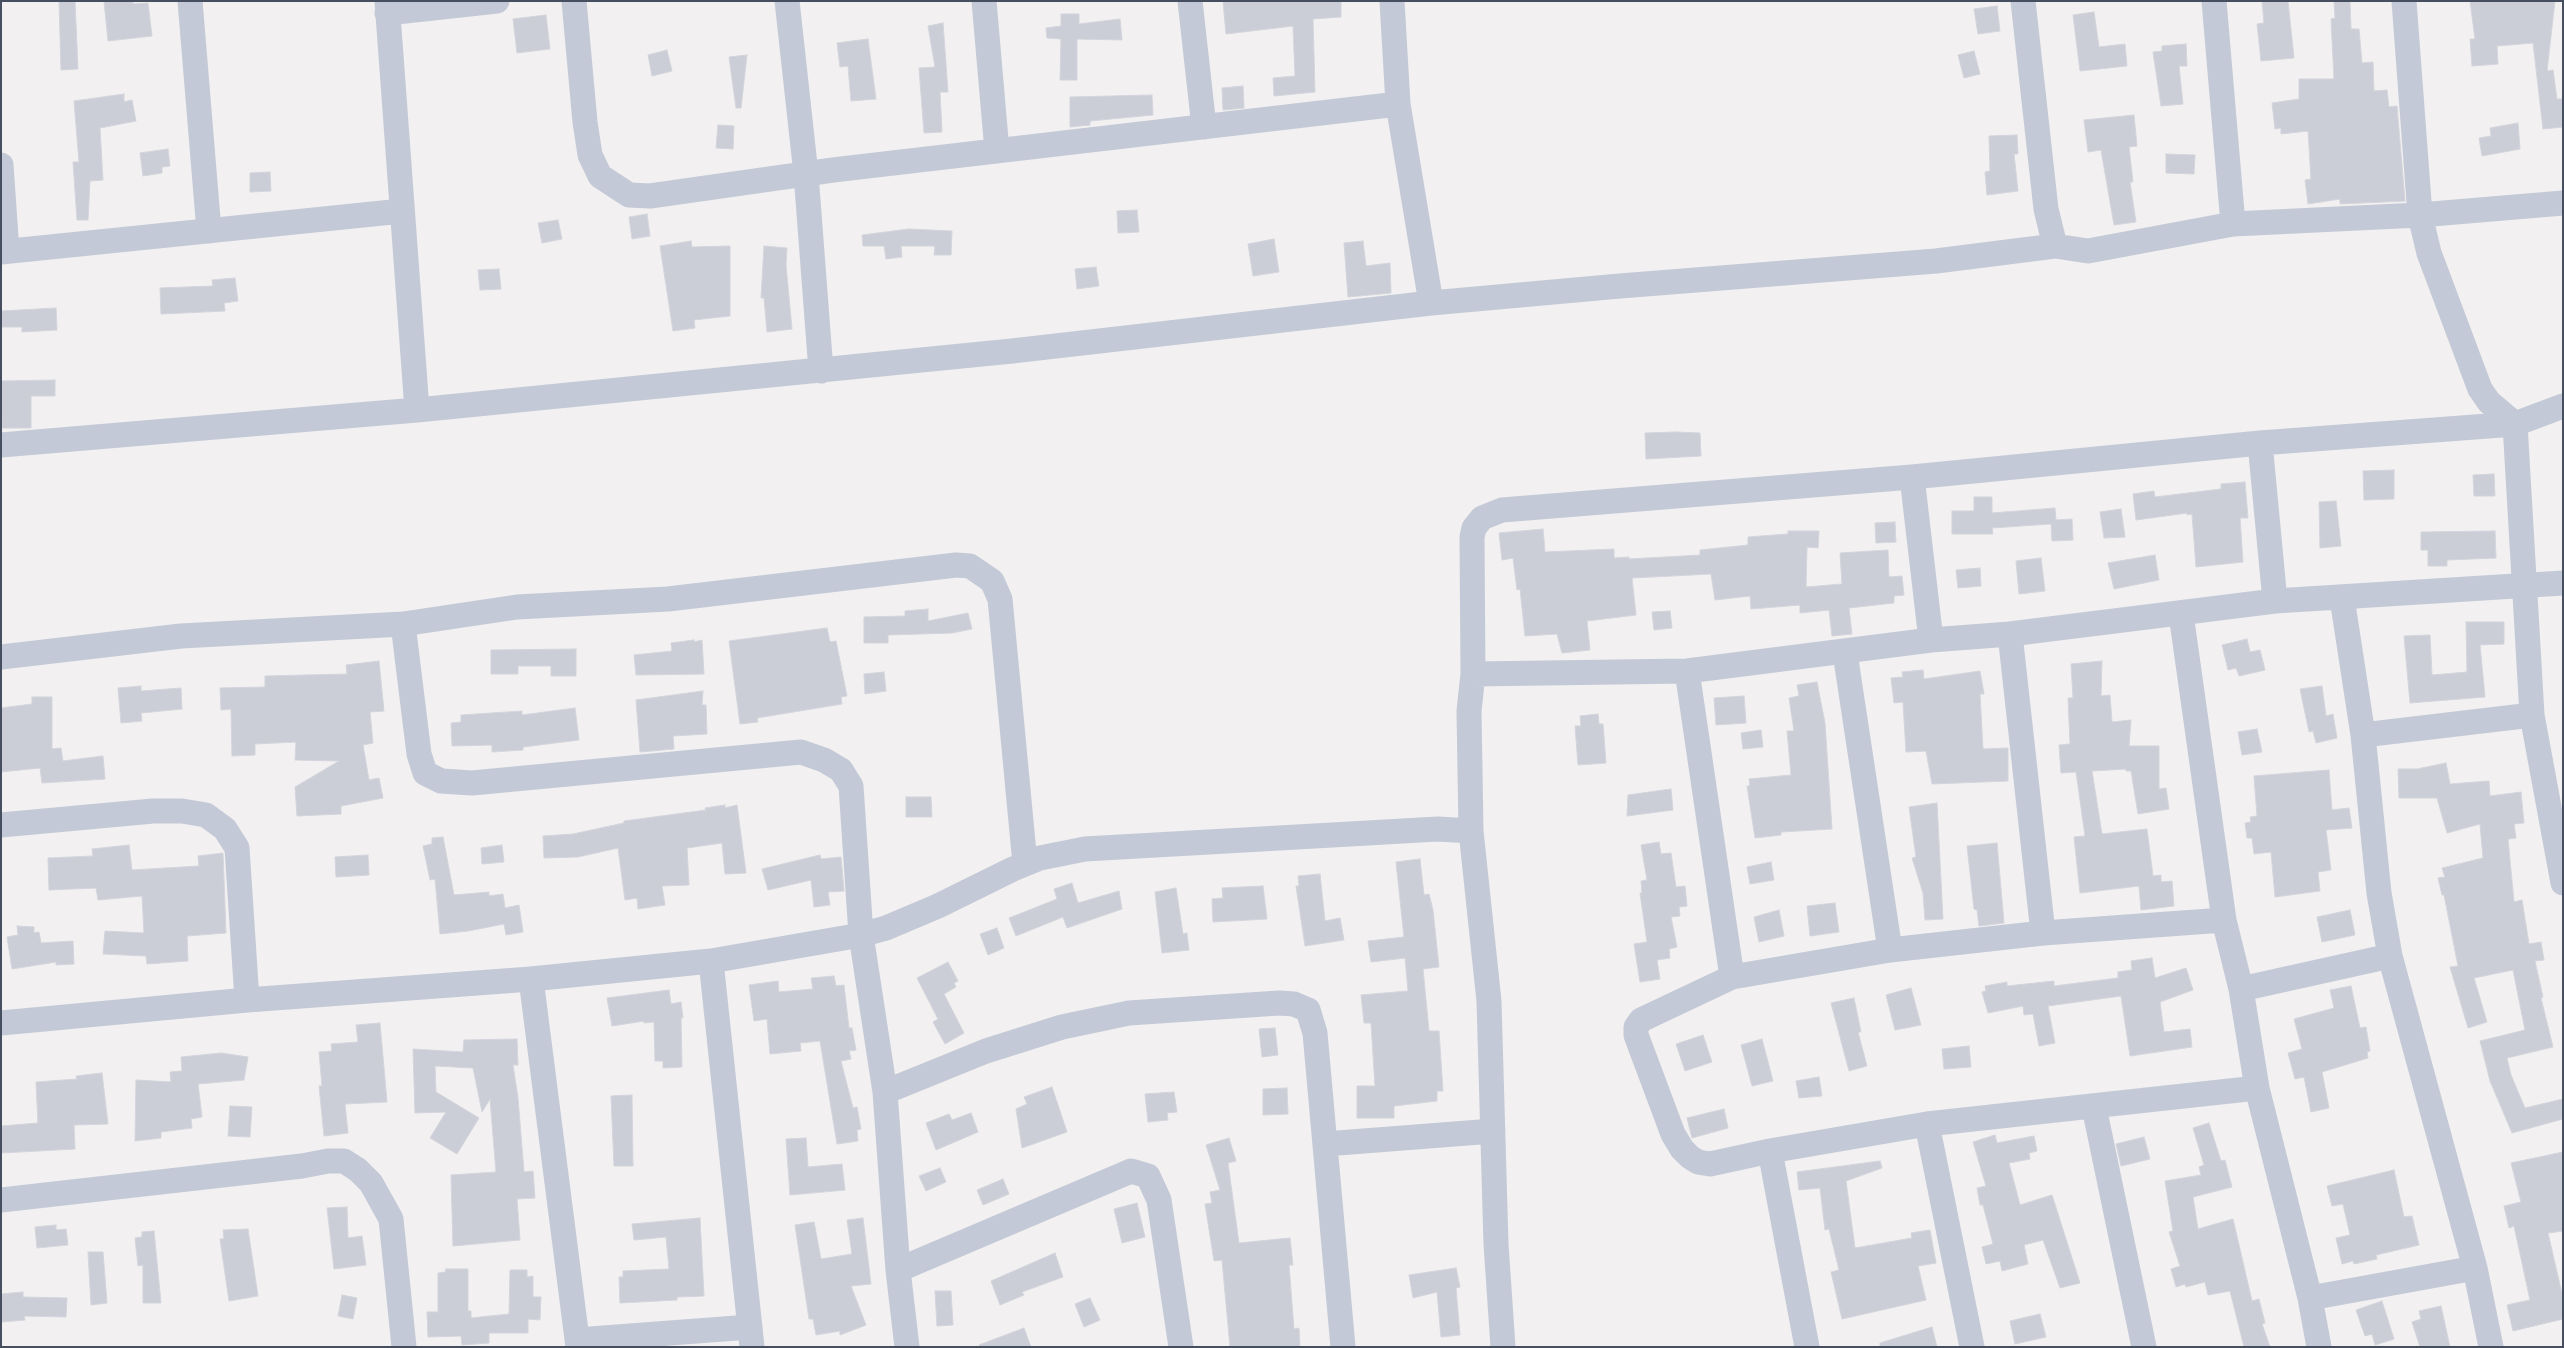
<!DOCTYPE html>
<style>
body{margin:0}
#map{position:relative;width:2564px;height:1348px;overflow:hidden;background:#f2f0f0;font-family:Commissioner,sans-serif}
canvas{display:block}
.frame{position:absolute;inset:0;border:2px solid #464f5f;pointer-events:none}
</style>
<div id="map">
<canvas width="2564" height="1348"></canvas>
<div class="frame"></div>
</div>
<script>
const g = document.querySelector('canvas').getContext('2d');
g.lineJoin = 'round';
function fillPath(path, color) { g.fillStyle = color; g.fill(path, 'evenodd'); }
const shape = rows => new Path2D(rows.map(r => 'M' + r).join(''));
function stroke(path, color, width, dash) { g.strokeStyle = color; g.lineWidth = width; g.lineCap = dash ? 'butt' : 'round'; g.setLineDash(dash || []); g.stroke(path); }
const building = shape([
 [59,1,75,1,78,69,61,70,59,1],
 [104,1,133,1,133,4,148,3,152,36,108,41,104,1],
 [1223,1,1341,1,1341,17,1313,19,1315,92,1274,96,1273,78,1295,76,1293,26,1226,34,1223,1],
 [2262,1,2288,1,2294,58,2261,61,2257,24,2264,23,2262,1],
 [2334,1,2350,1,2351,29,2359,29,2362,63,2373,62,2374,91,2387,90,2389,107,2397,106,2405,201,2340,204,2340,199,2308,204,2305,180,2311,179,2308,131,2281,134,2281,128,2275,129,2272,103,2299,99,2299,79,2334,79,2331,19,2335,18,2334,1],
 [2470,1,2555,1,2547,71,2553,70,2557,99,2563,99,2563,127,2543,129,2533,43,2497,46,2498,64,2472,66,2470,39,2475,39,2470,1],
 [1997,6,2000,31,1978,34,1974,9,1997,6],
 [2094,12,2099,47,2125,44,2127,66,2080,71,2073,15,2094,12],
 [1061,14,1079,14,1079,24,1120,19,1122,40,1077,39,1077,80,1060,80,1061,39,1047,38,1046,28,1061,26,1061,14],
 [546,15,550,49,517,53,513,19,546,15],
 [943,23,948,92,940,92,942,132,924,133,919,68,935,67,928,26,943,23],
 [868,39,876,99,851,101,848,66,840,67,837,43,868,39],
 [2186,44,2187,66,2179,66,2183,104,2161,106,2153,52,2162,51,2162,46,2186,44],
 [667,50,672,71,652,76,648,55,667,50],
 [1974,51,1980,74,1964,78,1958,55,1974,51],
 [747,55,741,108,736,108,729,57,747,55],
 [1243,86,1244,108,1223,110,1222,88,1243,86],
 [124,94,124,102,132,100,136,121,100,128,103,180,90,181,88,220,77,220,73,162,79,162,74,101,124,94],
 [1152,95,1153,115,1090,121,1090,125,1070,127,1070,97,1152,95],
 [2134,115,2137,146,2129,147,2133,182,2130,182,2136,222,2114,225,2101,150,2088,152,2084,120,2134,115],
 [2518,123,2520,149,2482,156,2479,138,2491,136,2490,128,2518,123],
 [718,125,734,126,733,149,716,148,718,125],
 [2017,135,2018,154,2014,154,2018,191,1987,195,1985,172,1990,171,1989,136,2017,135],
 [168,149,170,166,162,167,162,173,143,176,140,153,168,149],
 [2166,154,2195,155,2194,174,2166,173,2166,154],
 [270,172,271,191,250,192,250,173,270,172],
 [1137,210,1139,232,1118,233,1117,211,1137,210],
 [647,214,650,236,632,239,629,217,647,214],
 [558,220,562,239,542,243,538,223,558,220],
 [909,229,952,231,951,255,934,255,935,246,901,246,902,257,886,259,884,246,863,246,862,235,909,229],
 [1274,239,1279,272,1253,276,1248,244,1274,239],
 [691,241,692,247,730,246,730,316,694,320,695,328,673,331,660,246,691,241],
 [1363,241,1366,266,1390,263,1391,293,1348,297,1344,243,1363,241],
 [764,246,787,248,786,265,792,329,767,332,764,298,761,298,764,246],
 [1096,267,1099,286,1077,289,1075,269,1096,267],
 [499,269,501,289,480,290,478,270,499,269],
 [235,278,238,301,224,303,225,311,161,314,160,288,213,286,212,280,235,278],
 [56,308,57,330,22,332,22,327,1,327,1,311,56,308],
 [55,380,55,396,31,396,31,428,2,428,1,381,55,380],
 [1676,432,1700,433,1701,456,1646,459,1645,433,1676,432],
 [2394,470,2394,499,2364,500,2363,471,2394,470],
 [2494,474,2495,496,2474,496,2473,475,2494,474],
 [2245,482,2248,518,2240,518,2243,562,2196,567,2192,514,2187,515,2187,513,2136,520,2133,494,2154,491,2155,497,2221,489,2221,484,2245,482],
 [1974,497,1992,497,1992,513,2055,508,2056,520,2072,519,2073,540,2052,541,2051,524,1992,528,1993,534,1952,534,1952,511,1974,511,1974,497],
 [2336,501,2341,546,2320,548,2319,502,2336,501],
 [2121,509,2125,537,2104,538,2100,512,2121,509],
 [1895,522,1896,542,1876,543,1875,523,1895,522],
 [1543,529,1545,552,1614,549,1614,558,1629,557,1629,559,1700,555,1700,550,1748,545,1748,537,1788,534,1788,531,1819,531,1818,548,1807,547,1806,587,1842,584,1840,553,1888,550,1889,577,1902,576,1904,595,1894,596,1894,603,1849,608,1852,634,1832,636,1829,610,1800,613,1800,605,1751,609,1750,596,1715,600,1711,574,1632,578,1636,615,1587,621,1590,650,1562,653,1557,634,1525,636,1520,589,1517,590,1513,558,1502,560,1499,533,1543,529],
 [2495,531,2496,558,2447,560,2447,566,2428,566,2428,550,2421,550,2421,532,2495,531],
 [2155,555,2159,580,2114,589,2108,563,2155,555],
 [2041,558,2045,591,2019,594,2016,561,2041,558],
 [1980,568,1981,586,1958,588,1956,570,1980,568],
 [928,609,928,621,968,613,972,629,952,633,888,635,888,643,864,643,864,617,905,616,905,611,928,609],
 [1670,611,1672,628,1654,630,1652,612,1670,611],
 [2466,622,2504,622,2504,644,2480,645,2485,697,2410,703,2404,636,2430,635,2432,675,2467,672,2466,622],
 [827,628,830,642,836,641,847,696,841,697,842,704,757,718,758,722,740,724,729,641,827,628],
 [2247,639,2250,652,2260,650,2265,670,2239,676,2236,668,2228,670,2222,645,2247,639],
 [694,640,694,642,702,640,704,674,636,675,634,655,672,651,671,643,694,640],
 [576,649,576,676,551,676,551,666,518,666,518,674,491,674,491,650,576,649],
 [379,661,384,711,370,712,373,743,363,745,369,780,379,778,383,798,341,806,341,814,297,816,295,787,339,761,295,760,296,742,255,744,255,755,232,756,231,709,221,710,220,688,265,687,265,676,347,674,346,665,379,661],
 [2102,661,2101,696,2110,695,2112,722,2131,720,2129,746,2159,746,2159,789,2166,788,2169,809,2138,814,2131,771,2126,771,2126,769,2092,771,2102,834,2147,829,2153,876,2161,875,2161,882,2172,881,2174,906,2141,910,2139,886,2080,893,2074,837,2085,836,2076,772,2061,773,2059,745,2070,744,2068,698,2073,698,2071,664,2102,661],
 [1923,670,1924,679,1980,671,1984,694,1980,694,1983,749,2008,748,2008,781,1932,784,1926,751,1906,752,1903,702,1894,703,1891,678,1903,677,1902,672,1923,670],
 [884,672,886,691,865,694,864,674,884,672],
 [1817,682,1825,723,1832,829,1781,832,1781,835,1755,838,1747,786,1750,786,1749,779,1791,775,1787,731,1794,731,1789,698,1799,696,1797,685,1817,682],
 [141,686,141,691,181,688,182,709,141,713,142,721,121,723,118,688,141,686],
 [2322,686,2326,716,2333,714,2337,738,2316,743,2313,731,2309,732,2300,689,2322,686],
 [703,691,702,705,706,705,707,734,673,736,674,749,640,752,636,700,703,691],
 [1744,696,1746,723,1716,725,1714,698,1744,696],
 [32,697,52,697,52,749,61,748,63,761,103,756,105,779,42,783,40,768,1,772,1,708,32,704,32,697],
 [575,708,579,740,523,747,523,750,492,752,492,745,452,746,451,723,461,722,461,715,522,711,522,715,575,708],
 [1598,714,1599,724,1603,724,1606,763,1578,765,1575,726,1581,726,1580,716,1598,714],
 [2257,729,2262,752,2242,755,2238,732,2257,729],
 [1761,730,1763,747,1743,749,1741,733,1761,730],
 [2446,763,2450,784,2489,781,2490,796,2521,792,2524,823,2514,824,2516,838,2508,839,2514,902,2522,900,2529,944,2541,942,2544,960,2535,961,2543,997,2541,998,2553,1047,2507,1058,2511,1075,2525,1108,2563,1099,2563,1119,2512,1133,2490,1081,2480,1041,2525,1030,2513,970,2474,978,2487,1022,2468,1028,2450,967,2458,966,2444,895,2442,895,2438,878,2445,877,2442,868,2483,858,2480,824,2447,833,2437,798,2399,798,2398,769,2417,769,2446,763],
 [2329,770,2332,810,2349,808,2352,828,2326,830,2331,870,2318,872,2320,891,2275,897,2271,852,2254,854,2252,838,2247,838,2245,823,2251,822,2250,817,2257,816,2254,776,2329,770],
 [1671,789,1673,810,1627,816,1628,795,1671,789],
 [906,797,931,797,932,817,906,817,906,797],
 [1937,803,1943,919,1925,920,1923,893,1912,858,1916,857,1909,807,1937,803],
 [725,805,725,808,737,805,746,873,725,874,722,843,687,848,689,885,662,886,665,905,638,909,637,898,625,900,618,848,578,857,544,858,543,836,573,834,624,823,624,821,706,810,705,808,725,805],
 [443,837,454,895,489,892,489,896,503,894,505,908,519,905,523,932,506,935,504,924,468,931,440,934,435,879,430,880,423,846,432,844,432,838,443,837],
 [1659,842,1661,854,1671,853,1676,887,1685,886,1687,906,1679,907,1680,916,1671,917,1677,947,1669,949,1670,958,1657,960,1660,979,1640,982,1634,944,1647,942,1640,893,1642,893,1641,881,1647,880,1641,845,1659,842],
 [1997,843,2004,923,1979,926,1977,910,1974,909,1967,846,1997,843],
 [129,845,132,870,199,866,198,856,223,853,226,933,187,936,188,961,147,964,146,956,103,954,105,931,144,933,142,896,98,900,96,888,49,890,48,858,93,856,92,849,129,845],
 [502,845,504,862,482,864,481,848,502,845],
 [368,855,369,875,336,877,335,857,368,855],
 [820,855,821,859,841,857,844,891,828,892,830,905,814,907,811,880,768,890,762,869,820,855],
 [1420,859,1424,895,1429,894,1433,910,1439,967,1423,969,1429,1031,1439,1031,1443,1091,1437,1091,1437,1101,1394,1106,1394,1118,1357,1118,1357,1086,1375,1086,1371,1023,1364,1023,1361,995,1408,991,1405,958,1371,962,1368,941,1404,937,1396,862,1420,859],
 [1771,862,1774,880,1750,884,1747,867,1771,862],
 [1320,874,1325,921,1340,918,1344,940,1305,946,1296,886,1299,886,1298,876,1320,874],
 [1072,883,1078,903,1119,891,1122,909,1067,928,1063,917,1016,936,1009,918,1057,899,1054,889,1072,883],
 [1263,886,1267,919,1213,922,1212,899,1223,898,1222,888,1263,886],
 [1176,888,1183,934,1187,933,1189,950,1162,953,1155,892,1176,888],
 [1835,903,1839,932,1810,936,1807,906,1835,903],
 [1779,910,1784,936,1759,942,1754,917,1779,910],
 [2350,910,2355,935,2322,942,2317,917,2350,910],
 [17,926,34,927,34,933,39,932,41,943,73,941,74,964,56,965,56,962,12,969,7,937,18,935,17,926],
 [997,928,1004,948,988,955,980,934,997,928],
 [2152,958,2155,978,2186,968,2193,990,2160,1002,2164,1032,2190,1029,2192,1047,2130,1056,2121,996,2048,1006,2055,1043,2039,1046,2033,1014,2024,1015,2023,1006,1988,1013,1982,992,1986,991,1985,986,2007,982,2007,986,2054,981,2054,986,2118,978,2118,972,2132,970,2131,961,2152,958],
 [948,962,958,981,954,983,956,987,944,994,964,1033,945,1044,933,1022,938,1019,917,978,948,962],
 [834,976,836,986,844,985,849,1028,852,1028,856,1050,849,1051,851,1059,841,1061,853,1108,857,1107,861,1129,857,1130,858,1141,837,1144,820,1041,800,1043,801,1051,770,1054,767,1019,754,1021,749,985,778,981,779,992,813,989,811,978,834,976],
 [2351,986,2360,1028,2366,1027,2370,1051,2367,1052,2368,1058,2322,1072,2329,1108,2311,1112,2304,1077,2295,1079,2288,1053,2302,1049,2294,1019,2334,1008,2330,990,2351,986],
 [1911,988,1921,1025,1895,1030,1886,995,1911,988],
 [669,990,671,1004,681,1002,683,1018,681,1018,682,1067,663,1068,663,1061,655,1061,654,1022,644,1023,644,1021,612,1026,607,998,669,990],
 [1854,998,1861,1032,1858,1032,1867,1066,1849,1071,1831,1003,1854,998],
 [380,1023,387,1102,345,1104,348,1133,324,1136,319,1086,322,1086,319,1052,332,1051,331,1044,358,1042,356,1025,380,1023],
 [1275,1028,1278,1055,1262,1057,1259,1029,1275,1028],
 [1703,1035,1712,1062,1685,1071,1676,1044,1703,1035],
 [517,1039,518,1065,513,1065,518,1098,524,1172,533,1171,535,1198,517,1199,520,1240,453,1246,451,1175,496,1172,490,1099,482,1112,473,1068,435,1066,436,1092,479,1118,457,1154,430,1138,446,1112,415,1113,413,1049,463,1052,464,1040,517,1039],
 [1762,1039,1773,1081,1752,1086,1741,1045,1762,1039],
 [1969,1046,1971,1067,1944,1069,1942,1049,1969,1046],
 [221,1053,248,1057,244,1080,198,1084,202,1117,191,1119,192,1128,161,1132,161,1138,135,1141,136,1080,171,1082,170,1072,182,1071,181,1057,221,1053],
 [102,1073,108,1124,74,1125,75,1149,1,1153,1,1126,38,1123,36,1082,77,1079,76,1076,102,1073],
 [1819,1077,1822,1096,1799,1098,1796,1081,1819,1077],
 [1052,1087,1067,1132,1022,1148,1016,1109,1027,1104,1024,1097,1052,1087],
 [1287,1088,1288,1114,1263,1115,1263,1089,1287,1088],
 [1174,1092,1177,1112,1167,1113,1168,1120,1148,1122,1145,1094,1174,1092],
 [632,1095,633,1166,614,1166,611,1096,632,1095],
 [230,1106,252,1107,250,1137,228,1136,230,1106],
 [1724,1109,1728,1128,1692,1138,1687,1118,1724,1109],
 [971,1113,978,1132,936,1150,926,1123,949,1114,952,1120,971,1113],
 [2209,1123,2221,1161,2225,1160,2232,1187,2193,1197,2198,1229,2233,1219,2252,1301,2259,1299,2265,1323,2262,1324,2270,1347,2244,1347,2230,1291,2208,1295,2205,1282,2186,1287,2185,1284,2176,1287,2171,1269,2180,1266,2169,1232,2173,1231,2165,1181,2201,1175,2199,1167,2204,1165,2193,1128,2209,1123],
 [1995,1135,1997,1143,2034,1136,2037,1151,2029,1153,2030,1159,2009,1163,2020,1205,2052,1195,2080,1283,2060,1288,2043,1240,2024,1245,2028,1264,2002,1271,2000,1261,1986,1264,1982,1247,1993,1244,1983,1205,1980,1205,1977,1188,1986,1186,1973,1142,1995,1135],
 [2144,1137,2150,1159,2121,1166,2116,1144,2144,1137],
 [806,1138,808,1167,842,1164,845,1190,790,1195,786,1139,806,1138],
 [1229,1138,1236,1161,1228,1163,1239,1243,1290,1238,1293,1265,1289,1265,1294,1329,1299,1328,1300,1347,1230,1347,1222,1260,1214,1261,1205,1204,1212,1203,1210,1192,1220,1190,1206,1145,1229,1138],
 [2563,1152,2563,1231,2548,1233,2563,1298,2563,1319,2513,1331,2507,1305,2530,1300,2514,1226,2509,1228,2504,1206,2521,1202,2511,1163,2563,1152],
 [1880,1161,1882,1168,1846,1181,1855,1248,1912,1238,1911,1233,1930,1230,1936,1263,1918,1266,1926,1300,1842,1319,1831,1272,1839,1270,1829,1229,1825,1230,1820,1188,1799,1190,1797,1172,1880,1161],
 [940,1168,946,1182,926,1191,919,1176,940,1168],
 [2394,1170,2404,1217,2412,1216,2419,1245,2376,1255,2377,1259,2354,1264,2353,1261,2342,1264,2336,1238,2350,1235,2343,1204,2332,1206,2327,1186,2394,1170],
 [1003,1179,1009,1194,983,1205,977,1190,1003,1179],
 [1137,1203,1145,1237,1122,1243,1114,1209,1137,1203],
 [347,1207,348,1238,362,1236,366,1265,334,1269,327,1208,347,1207],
 [700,1218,704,1296,677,1297,677,1300,620,1303,619,1277,623,1277,623,1271,669,1269,666,1237,634,1240,632,1224,700,1218],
 [863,1218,871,1284,851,1286,866,1325,840,1335,840,1331,816,1335,813,1319,809,1319,795,1225,814,1222,821,1259,852,1254,847,1220,863,1218],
 [56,1225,56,1230,66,1229,68,1245,37,1248,35,1227,56,1225],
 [248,1229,258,1296,229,1301,220,1239,224,1239,223,1230,248,1229],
 [154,1231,161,1303,143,1303,143,1265,138,1266,135,1238,142,1237,142,1232,154,1231],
 [88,1252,103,1252,107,1303,91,1305,88,1252],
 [1055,1253,1063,1277,1022,1292,1024,1295,1000,1305,991,1281,1055,1253],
 [1456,1268,1460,1287,1456,1288,1460,1335,1441,1337,1437,1292,1413,1298,1409,1275,1456,1268],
 [446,1269,468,1269,468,1311,471,1311,471,1318,509,1314,510,1270,527,1270,527,1277,533,1276,533,1297,541,1297,540,1320,528,1319,528,1333,489,1333,489,1343,462,1345,461,1336,428,1337,427,1312,438,1312,438,1273,445,1272,446,1269],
 [935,1291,951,1291,953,1325,937,1326,935,1291],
 [23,1292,23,1297,67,1298,66,1317,24,1316,25,1320,1,1322,1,1294,23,1292],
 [342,1295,357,1298,353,1319,338,1316,342,1295],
 [1090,1298,1100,1320,1084,1327,1075,1304,1090,1298],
 [2382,1301,2394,1339,2375,1345,2372,1334,2365,1336,2356,1310,2382,1301],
 [2441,1306,2450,1347,2420,1347,2412,1322,2421,1319,2419,1311,2441,1306],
 [2040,1314,2046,1337,2015,1344,2010,1321,2040,1314],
 [1932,1327,1937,1347,1880,1347,1880,1343,1932,1327],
 [1024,1328,1031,1347,980,1347,979,1345,1024,1328]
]);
fillPath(building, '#cbced6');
stroke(building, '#d3d4dc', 1);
stroke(shape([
 [190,1,209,231],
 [387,1,417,410],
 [574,1,585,122,590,155,600,176,629,195,650,196,833,170,1398,104],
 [787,1,806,174,821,371],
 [984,1,997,151],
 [1190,1,1204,127],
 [1392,1,1398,104,1431,303],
 [2023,1,2046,209,2055,246,2088,251,2233,224,2420,215,2563,203],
 [2214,1,2233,224],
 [2404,1,2420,215,2429,253,2480,389,2489,402,2515,424],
 [387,13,497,1],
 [1,165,7,251],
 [1,252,402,211],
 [2563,406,2515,424,2532,715,2563,883],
 [2260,443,2275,601],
 [1,445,417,410,1012,351,1431,303,1620,286,1936,261,2055,246],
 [1912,477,1931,640],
 [2342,598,2363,735,2379,893,2390,956,2475,1268,2491,1347],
 [2181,614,2224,920,2241,989,2257,1088,2310,1298,2319,1347],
 [403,624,419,754,425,773,441,781,472,783,801,752,824,760,841,770,851,786,861,935,885,1092,898,1270,907,1347],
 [2010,634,2043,933],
 [1845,653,1890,950],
 [1,657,181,636,403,624,517,607,668,599,956,565,970,566,992,581,1000,599,1025,864],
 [1687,671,1732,977],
 [1473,674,1687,671,1931,640,2010,634,2275,601,2563,583],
 [2363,735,2532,715],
 [1,825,153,811,182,811,206,815,225,829,237,848,247,1000],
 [2224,920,2043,933,1890,950,1732,977,1641,1020,1636,1027,1636,1035,1673,1134,1682,1149,1690,1157,1698,1162,1710,1164,1770,1151,1927,1124,2257,1088],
 [711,961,752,1347],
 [531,979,578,1347],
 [2241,989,2390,956],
 [1,1023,247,1000,531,979,711,961,861,935,886,928,938,906,1013,869,1040,858,1085,849,1438,829,1471,831],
 [885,1092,986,1051,1062,1027,1129,1013,1279,1003,1294,1004,1308,1010,1315,1033,1343,1347],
 [2094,1107,2144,1347],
 [1927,1124,1972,1347],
 [1325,1144,1493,1131],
 [1770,1151,1807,1347],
 [1,1200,302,1166,328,1161,344,1161,358,1170,371,1183,391,1219,404,1347],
 [898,1270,1131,1171,1148,1176,1159,1200,1181,1347],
 [2310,1298,2475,1268],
 [577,1340,750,1327],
 [1503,1347,1496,1244,1489,1001,1471,831,1469,711,1473,674,1472,537,1474,528,1482,518,1502,510,1912,477,2260,443,2515,424]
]), '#c3c9d6', 25);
</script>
